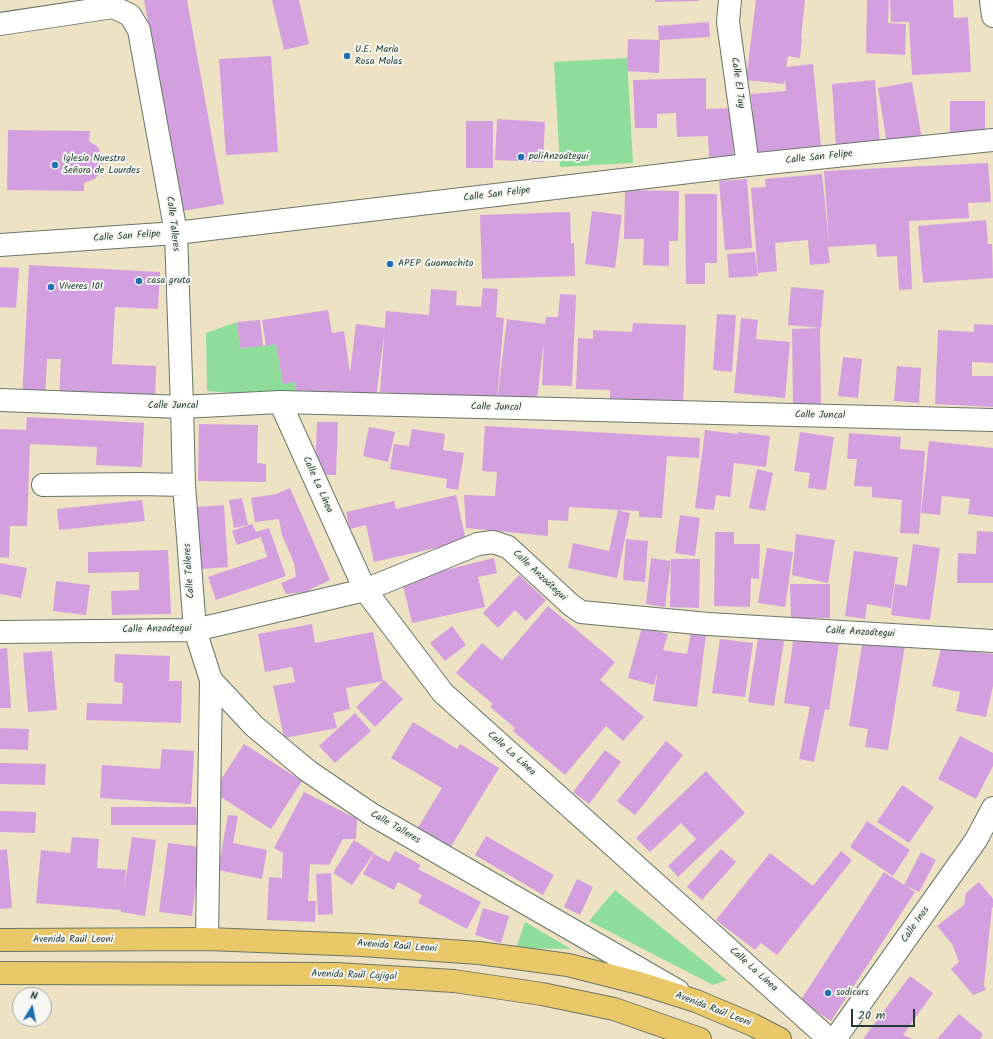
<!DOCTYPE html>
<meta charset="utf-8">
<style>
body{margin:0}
#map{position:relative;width:993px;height:1039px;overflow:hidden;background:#eee2c4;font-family:Kalam,sans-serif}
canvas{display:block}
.north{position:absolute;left:12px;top:987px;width:40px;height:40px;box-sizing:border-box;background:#f6f6f2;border:1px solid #a0aca6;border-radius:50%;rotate:10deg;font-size:11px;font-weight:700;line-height:16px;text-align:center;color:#1f3d34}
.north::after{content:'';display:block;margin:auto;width:14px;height:18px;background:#1f6fb2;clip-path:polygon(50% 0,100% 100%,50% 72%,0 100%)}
.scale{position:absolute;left:851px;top:1009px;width:64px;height:18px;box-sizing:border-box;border:2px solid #1f3d34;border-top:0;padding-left:5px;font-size:12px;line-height:14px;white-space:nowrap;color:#1f3d34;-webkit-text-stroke:3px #f6f6f2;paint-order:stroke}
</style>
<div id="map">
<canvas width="993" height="1039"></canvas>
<div class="north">N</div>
<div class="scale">20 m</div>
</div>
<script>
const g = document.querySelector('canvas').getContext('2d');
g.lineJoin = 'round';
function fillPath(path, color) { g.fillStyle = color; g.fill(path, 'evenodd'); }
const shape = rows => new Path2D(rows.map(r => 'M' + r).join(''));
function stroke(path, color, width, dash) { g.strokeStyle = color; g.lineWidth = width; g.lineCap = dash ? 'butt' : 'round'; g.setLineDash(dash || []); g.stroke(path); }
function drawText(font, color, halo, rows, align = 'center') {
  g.font = font + ' Kalam,sans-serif'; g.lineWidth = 4; g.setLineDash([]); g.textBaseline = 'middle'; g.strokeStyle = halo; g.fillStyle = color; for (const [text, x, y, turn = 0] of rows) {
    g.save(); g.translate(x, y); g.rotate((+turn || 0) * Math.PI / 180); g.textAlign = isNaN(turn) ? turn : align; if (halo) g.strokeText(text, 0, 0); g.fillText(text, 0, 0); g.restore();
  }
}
fillPath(shape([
 [627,58,633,163,560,167,554,62],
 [237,322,240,348,276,344,283,383,295,382,298,398,207,391,206,333],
 [615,890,727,980,713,985,589,921],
 [525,922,571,949,516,948]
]), '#8fdd9a');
fillPath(shape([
 [144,0,187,0,224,204,182,211],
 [272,0,299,0,309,44,284,50],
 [655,0,699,0,699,1,655,2],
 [756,0,805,0,801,37,802,38,800,58,788,56,786,67,813,64,821,146,756,152,751,94,786,91,785,79,784,84,746,80],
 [867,0,889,0,888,23,906,24,905,55,866,53],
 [890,0,953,0,954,18,968,17,971,72,912,75,909,22,891,22],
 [709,22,710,37,660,40,659,73,627,71,628,39,659,40,658,26],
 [271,56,278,152,226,155,219,59],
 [706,78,706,109,732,108,734,158,709,158,708,136,677,137,676,113,657,114,657,128,635,128,633,80],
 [875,80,880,144,836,147,832,84],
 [912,82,922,139,887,144,878,88],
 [950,101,985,101,985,138,950,138],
 [497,119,545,122,543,162,495,160],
 [466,121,493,121,493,168,466,168],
 [8,130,90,131,89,141,98,147,103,159,102,170,95,179,84,183,84,191,7,190],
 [988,163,991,202,968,203,969,218,909,221,912,289,899,290,897,256,877,257,876,244,828,247,830,263,810,265,808,240,775,243,777,271,758,273,751,188,766,187,765,179,822,174,829,243,824,171],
 [747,179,752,248,725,250,719,181],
 [625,190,679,191,678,241,669,241,669,266,643,265,644,239,624,239],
 [685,194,717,194,717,263,705,263,705,284,686,284],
 [592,211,622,215,615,268,585,264],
 [570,212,571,243,574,243,575,276,482,279,480,215],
 [986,220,988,244,992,244,993,278,923,283,918,226],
 [755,252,758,276,729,278,727,254],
 [29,265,160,272,158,309,115,307,112,364,156,366,155,405,59,400,61,359,47,359,45,400,22,399],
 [0,267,19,268,16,308,0,307],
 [791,287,824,290,821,328,788,325],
 [483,288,498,289,496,317,504,318,497,400,478,400,380,392,386,311,429,315,431,289,457,291,456,305,481,307],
 [560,294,576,295,572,386,542,385,544,341,536,407,497,402,507,319,545,324,546,317,558,317],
 [328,310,332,333,344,331,350,373,356,324,385,328,376,398,348,394,348,391,298,398,295,382,283,384,276,344,266,346,262,320],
 [717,314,736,315,732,372,713,370],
 [741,318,758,320,756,339,790,342,785,398,734,393],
 [260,320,263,346,240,348,237,322],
 [633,323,686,325,683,406,610,403,610,390,576,389,578,338,593,339,593,330,632,332],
 [974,324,993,325,993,363,972,362,972,376,993,376,993,407,935,404,938,330,974,332],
 [820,328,821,404,793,405,792,329],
 [843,357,862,359,858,398,838,396],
 [897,366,921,368,919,403,894,401],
 [27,417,144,423,142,467,96,465,97,447,30,444,27,526,10,526,9,558,0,557,0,429,26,430],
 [317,422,338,422,336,475,315,475],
 [199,424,258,425,257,463,266,464,266,482,198,481],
 [485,426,700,438,699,458,667,456,662,518,639,517,639,511,569,507,568,521,548,520,548,536,466,528,464,495,495,496,497,472,482,471],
 [369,427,395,432,388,462,363,456],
 [412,429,445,434,443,450,464,453,458,490,446,488,447,479,390,469,394,444,409,446],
 [705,430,738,434,738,432,770,436,766,467,734,463,730,497,716,495,714,510,695,508],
 [800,432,834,437,826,490,808,488,810,473,794,471],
 [849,433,901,437,900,449,925,451,919,534,900,533,902,500,872,497,872,487,854,486,857,459,847,459],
 [929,441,993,448,993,517,968,514,970,499,942,496,940,515,921,513],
 [757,469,773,473,765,511,749,508],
 [290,488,330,580,305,592,286,594,281,583,296,577,294,563,282,535,279,519,255,522,251,498,276,494],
 [456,495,466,541,374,562,366,525,350,529,346,512,394,501,396,509],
 [242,498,248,525,234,528,229,500],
 [142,500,145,521,59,530,57,509],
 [224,505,228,567,202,569,197,507],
 [618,510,630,513,617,578,568,568,573,543,609,551],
 [680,515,700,518,695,556,675,553],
 [252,524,256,532,269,528,286,576,216,600,208,577,267,557,261,537,237,545,232,531],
 [977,531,993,532,993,583,957,583,958,553,976,554],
 [715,532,734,532,734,544,760,544,759,579,751,578,750,607,714,606],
 [796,534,835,540,828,583,792,575],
 [626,539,648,541,645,582,623,580],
 [913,544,940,548,930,620,891,615,895,584,907,586],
 [767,548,793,552,785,607,758,603],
 [168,550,171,614,112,615,111,591,139,590,139,572,88,573,88,552],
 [854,551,898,557,891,608,867,604,865,619,845,616],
 [494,558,497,573,478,577,485,607,412,623,402,581],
 [651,558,671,561,665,607,646,604],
 [671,559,700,559,699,608,670,607],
 [0,563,27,568,21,598,0,594],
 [519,575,546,600,526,621,515,610,498,628,483,613],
 [56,581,90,585,86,615,53,611],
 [790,584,830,584,830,618,791,618],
 [548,606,615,662,600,680,644,717,623,741,606,726,565,775,513,731,515,728,490,707,493,704,456,673,482,643,502,660],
 [312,624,315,643,373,632,383,681,346,688,350,709,333,713,337,728,284,738,273,686,295,682,292,667,265,672,258,634],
 [452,626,466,645,445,661,430,643],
 [642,627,668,634,663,650,687,654,691,632,706,634,697,707,653,701,658,670,654,685,628,678],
 [794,636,839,643,829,710,825,709,814,762,799,759,810,707,784,703],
 [758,638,784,641,774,706,748,702],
 [720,639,753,643,745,697,712,693],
 [863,639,905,645,888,750,865,747,868,729,849,726],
 [7,648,11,708,0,708,0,649],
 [941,648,993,654,993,686,986,717,956,711,960,692,932,686],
 [52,651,57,710,28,712,23,653],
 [115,654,170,656,169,681,182,681,181,723,86,720,87,703,122,704,123,683,114,682],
 [384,680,403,699,375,727,356,707],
 [355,713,371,731,335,763,319,746],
 [413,722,457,749,460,744,499,768,450,848,417,829,442,788,391,758],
 [0,728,29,729,28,750,0,749],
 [960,736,993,753,993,766,976,799,938,779],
 [666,741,683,755,635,815,617,801],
 [244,744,302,781,271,829,213,792],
 [162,749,194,751,191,804,100,798,102,765,160,769],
 [605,750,621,762,589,804,573,792],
 [0,763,46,764,45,785,0,784],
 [706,771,745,813,678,877,668,866,696,839,681,823,650,852,636,838],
 [902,785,934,807,909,843,877,822],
 [304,792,357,819,356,839,343,839,329,865,310,864,308,901,316,901,315,922,267,920,269,877,282,878,283,853,274,848],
 [111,807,196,807,197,825,111,825],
 [0,811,36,812,35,833,0,832],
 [228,815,238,816,233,843,267,850,262,879,218,870],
 [867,821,910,850,893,876,850,847],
 [486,836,554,875,543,895,475,855],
 [72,837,99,839,97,868,126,870,124,890,132,837,156,840,145,916,121,912,121,910,36,903,41,850,70,853],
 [354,840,374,853,352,885,333,873],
 [168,843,201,847,192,916,159,912],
 [7,849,12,908,0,909,0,850],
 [721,849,736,862,702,900,687,887],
 [395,851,421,865,418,869,481,902,467,929,418,903,422,895,398,882,394,890,363,874,374,854,389,862],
 [841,851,852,860,777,955,761,943,755,950,716,920,770,853,813,886],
 [921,852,936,860,919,892,904,885],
 [884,872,915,892,831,1021,800,1001],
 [331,873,333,914,318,915,316,874],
 [577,879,593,887,580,915,564,907],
 [979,882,993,899,993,908,992,907,984,985,986,990,973,995,951,969,959,962,952,944,937,926,964,905,966,893],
 [483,908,509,916,501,943,475,935],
 [910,976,933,993,903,1035,913,1039,863,1039],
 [959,1014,983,1034,980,1039,937,1039]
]), '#d49fdf');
const minor = shape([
 [730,0,728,22,748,165],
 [991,0,993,16],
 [0,24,113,7,130,15,139,30,176,233,182,407,184,485,195,630,211,680,254,726,308,771,371,814,678,991],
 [0,245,176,233,748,165,993,140],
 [0,400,182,407,280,402,993,420],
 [280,402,365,590,443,693,829,1039],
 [43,485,140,484,184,485],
 [0,632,195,630,365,590,478,544,493,542,508,547,571,605,581,612,708,624,993,641],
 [207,939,211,680],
 [835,1039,976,840,993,808]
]);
const major = shape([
 [0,940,207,939,362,945,479,953,568,965,639,983,696,1001,753,1025,780,1039],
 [0,973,336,974,454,981,542,994,614,1009,700,1039]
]);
stroke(minor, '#677766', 24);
stroke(major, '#677766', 24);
stroke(minor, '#fff', 22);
stroke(major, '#eac769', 22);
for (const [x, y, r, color] of [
 [347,56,4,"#1f6fb2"],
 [521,157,4,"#1f6fb2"],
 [55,165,4,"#1f6fb2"],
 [390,264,4,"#1f6fb2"],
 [139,281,4,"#1f6fb2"],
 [51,287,4,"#1f6fb2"],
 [828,993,4,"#1f6fb2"]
]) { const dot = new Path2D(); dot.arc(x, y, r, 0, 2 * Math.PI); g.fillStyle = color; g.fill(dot); stroke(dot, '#f6f6f2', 1.5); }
drawText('10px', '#1f3d34', '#f6f6f2', [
 ["U.E. María",355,50],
 ["Rosa Molas",355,62],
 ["poliAnzoátegui",529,157],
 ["Iglesia Nuestra",63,159],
 ["Señora de Lourdes",63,171],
 ["APEP Guamachito",398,264],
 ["casa gruta",147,281],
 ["Víveres 101",59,287],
 ["sodicars",836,993]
], 'left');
drawText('10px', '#1f3d34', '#f6f6f2', [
 ["Calle El Tuy",737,83,82],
 ["Calle San Felipe",819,158,-6],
 ["Calle San Felipe",497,195,-7],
 ["Calle Talleres",172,224,83],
 ["Calle San Felipe",127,237,-4],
 ["Calle Juncal",173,406],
 ["Calle Juncal",496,408,1],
 ["Calle Juncal",820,416,1],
 ["Calle La Línea",317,485,66],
 ["Calle Talleres",190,571,-94],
 ["Calle Anzoátegui",539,576,43],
 ["Calle Anzoátegui",157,630,-1],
 ["Calle Anzoátegui",860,633,3],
 ["Calle La Línea",511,754,42],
 ["Calle Talleres",395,828,30],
 ["Calle Inos",916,925,-55],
 ["Avenida Raúl Leoni",73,940],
 ["Avenida Raúl Leoni",397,947,4],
 ["Calle La Línea",753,970,42],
 ["Avenida Raúl Cajigal",354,976,2],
 ["Avenida Raúl Leoni",713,1010,21]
]);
</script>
